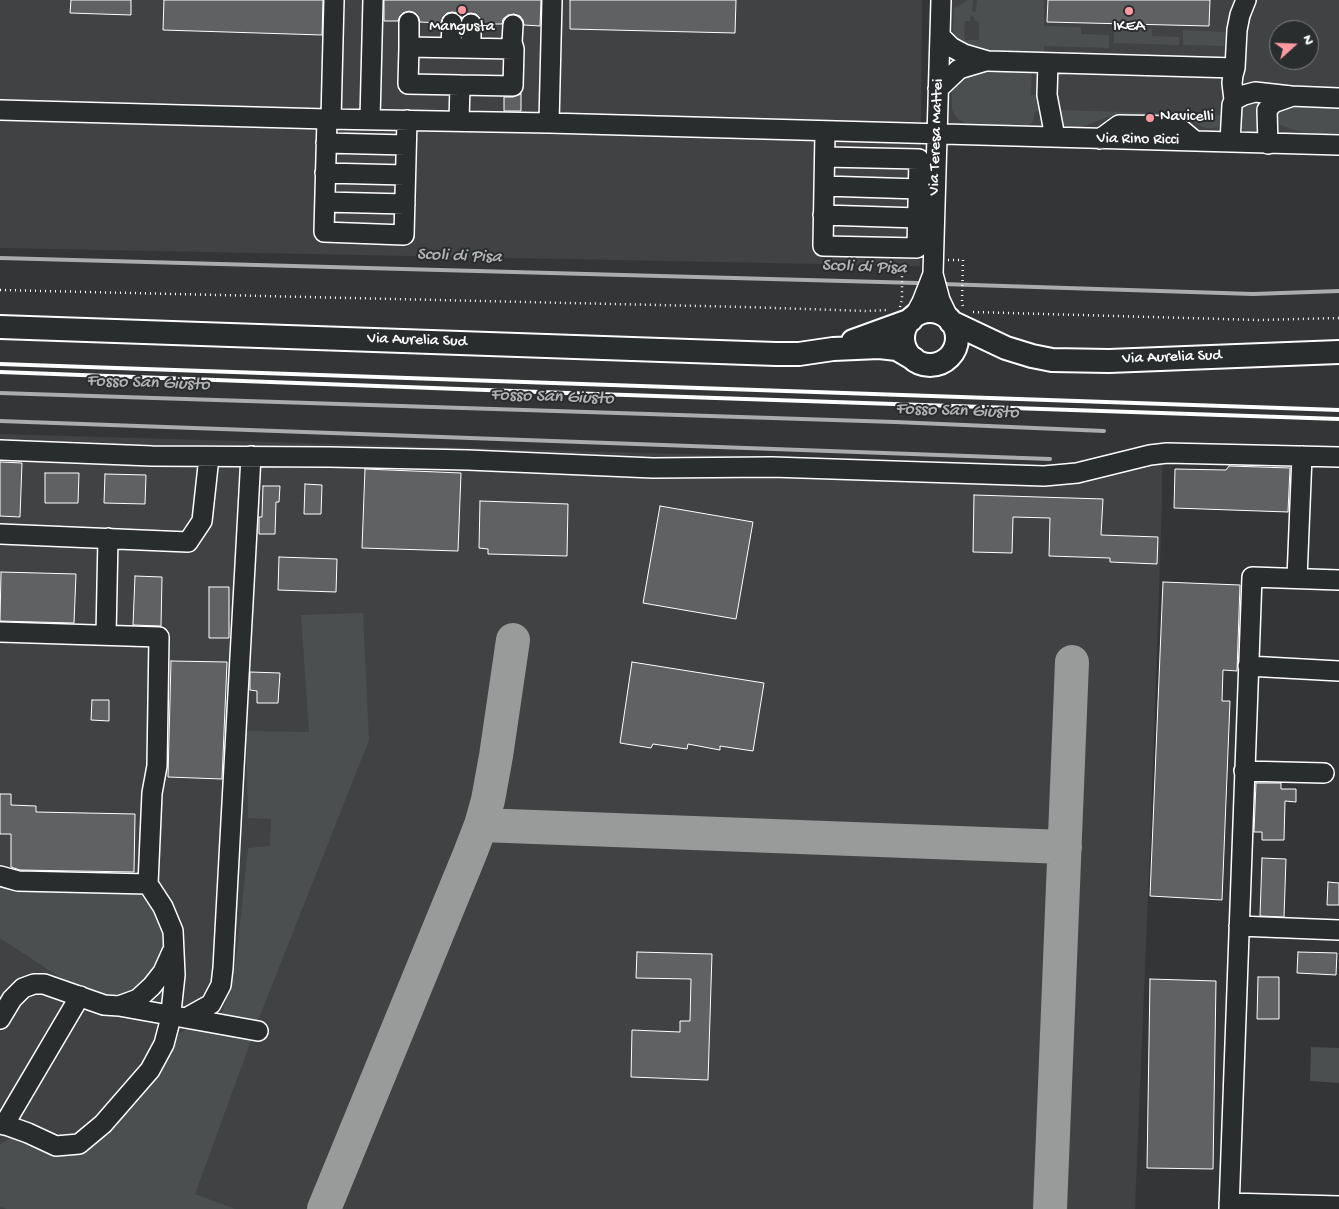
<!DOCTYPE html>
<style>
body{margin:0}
#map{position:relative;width:1339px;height:1209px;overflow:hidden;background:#333536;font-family:"Gochi Hand",sans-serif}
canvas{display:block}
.north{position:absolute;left:1269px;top:20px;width:50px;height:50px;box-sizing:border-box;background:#2a2d2e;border:1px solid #7f8182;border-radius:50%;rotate:70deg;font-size:14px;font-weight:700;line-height:20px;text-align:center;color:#fff}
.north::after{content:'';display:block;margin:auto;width:18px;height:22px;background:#ff9aa2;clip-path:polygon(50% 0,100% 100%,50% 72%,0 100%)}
</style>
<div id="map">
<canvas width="1339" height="1209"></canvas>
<div class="north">N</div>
</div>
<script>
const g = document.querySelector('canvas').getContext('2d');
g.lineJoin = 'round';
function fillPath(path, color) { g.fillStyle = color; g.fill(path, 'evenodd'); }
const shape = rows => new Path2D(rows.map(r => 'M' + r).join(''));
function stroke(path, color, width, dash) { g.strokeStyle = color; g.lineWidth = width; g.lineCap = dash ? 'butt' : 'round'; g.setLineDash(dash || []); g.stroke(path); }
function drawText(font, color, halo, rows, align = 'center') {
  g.font = font + ' "Gochi Hand",sans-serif'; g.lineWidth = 4; g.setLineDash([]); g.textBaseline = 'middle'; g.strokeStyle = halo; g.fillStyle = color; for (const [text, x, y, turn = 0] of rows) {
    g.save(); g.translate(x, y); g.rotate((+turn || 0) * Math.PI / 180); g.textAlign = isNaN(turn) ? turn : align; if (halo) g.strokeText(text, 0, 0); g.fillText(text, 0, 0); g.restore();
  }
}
fillPath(shape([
 [0,0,922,0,920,266,0,248],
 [950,0,1339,0,1339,137,947,126],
 [1279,30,1309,30,1309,60,1279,60],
 [0,434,785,457,1047,470,1162,443,1162,505,1150,848,1135,1209,0,1209]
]), '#404243');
fillPath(shape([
 [968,0,973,0,972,11,976,12,977,0,1044,0,1044,26,1081,27,1081,34,1109,35,1109,48,1044,46,1044,54,979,53,958,42,953,32,954,7,959,6],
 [971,16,973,16,975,21,979,22,979,40,965,40,964,28,965,21,970,21],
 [1114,28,1152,29,1152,36,1179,37,1179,45,1114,43],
 [1183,30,1225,32,1224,46,1183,45],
 [974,68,1032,71,1031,95,1040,95,1040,102,1038,112,1035,111,1033,121,1031,124,1027,126,968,124,958,119,954,114,952,109,952,87],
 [1270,97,1261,125,1253,134,1245,133,1240,126,1241,105],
 [1339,104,1339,134,1303,133,1280,125,1276,119,1275,110,1279,106],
 [1059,110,1223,115,1222,122,1220,126,1217,128,1205,128,1180,116,1116,114,1081,127,1064,126,1061,122],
 [363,613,369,740,257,1023,222,1014,236,961,248,848,270,846,271,819,248,818,246,731,309,732,301,615],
 [0,887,3,888,99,888,141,895,164,927,165,945,160,967,149,982,123,999,67,983,61,978,0,938],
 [191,1026,252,1038,195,1194,235,1209,7,1209,0,1207,0,1144,11,1138,73,1153,175,1037],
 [1311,1047,1339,1048,1339,1083,1310,1081]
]), '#4c4f50');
stroke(shape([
 [0,258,917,283],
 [942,284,1253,294,1339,291],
 [0,393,895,422,1104,431],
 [0,421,1050,459]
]), '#abacad', 4);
stroke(shape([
 [481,825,1065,847],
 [324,1209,469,856,481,825,488,800,496,756,513,640],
 [1050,1209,1072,662]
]), '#999a9a', 34);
const building = shape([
 [71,0,131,0,131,15,70,13,71,0],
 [164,0,323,0,322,35,163,30,164,0],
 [384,0,541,0,540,26,524,25,523,20,520,16,514,14,508,15,503,19,502,24,482,24,480,18,476,14,471,13,466,14,462,18,458,13,452,12,447,13,443,17,441,23,420,22,418,16,415,13,409,11,403,13,400,16,398,21,384,21,384,0],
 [570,0,736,0,735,33,570,29,570,0],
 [1048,0,1210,0,1209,26,1047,22,1048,0],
 [521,94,521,111,504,111,504,97,513,97,521,94],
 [0,462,22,463,20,517,0,516,0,462],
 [1229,466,1290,468,1288,512,1174,508,1175,469,1226,470,1229,466],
 [365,469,461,473,458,551,362,548,365,469],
 [45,473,79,473,78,503,45,503,45,473],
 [105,474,146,475,145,504,104,503,105,474],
 [305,484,322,485,321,514,304,514,305,484],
 [263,486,280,486,279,502,276,502,275,534,259,534,259,517,262,517,263,486],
 [974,495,1103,499,1101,535,1158,537,1157,564,1110,562,1110,558,1049,556,1050,518,1013,517,1012,553,973,552,974,495],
 [480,501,568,504,567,556,488,554,488,549,479,548,480,501],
 [660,506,753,522,736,619,643,603,660,506],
 [279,557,337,559,336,592,278,590,279,557],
 [1,572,76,574,74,623,0,621,1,572],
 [135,576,162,577,161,626,133,625,135,576],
 [1163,582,1240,585,1237,671,1223,670,1222,701,1230,701,1222,900,1150,896,1163,582],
 [209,587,229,587,229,638,209,638,209,587],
 [171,661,227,662,222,779,168,777,171,661],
 [632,662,764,683,753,751,720,746,720,750,688,744,687,749,653,744,651,748,620,743,632,662],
 [250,672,280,673,278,703,257,703,257,691,250,690,250,672],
 [92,700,109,700,109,721,91,720,92,700],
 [1256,783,1281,783,1281,789,1296,789,1296,802,1285,801,1284,840,1262,840,1262,832,1254,832,1256,783],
 [0,794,11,794,11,805,36,806,36,812,135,814,134,872,20,870,11,867,11,834,0,834,0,794],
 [1262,858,1286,859,1284,917,1260,916,1262,858],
 [1328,882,1339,883,1339,905,1327,905,1328,882],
 [637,952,712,954,708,1080,631,1077,632,1030,680,1032,680,1021,690,1021,691,979,636,978,637,952],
 [1298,952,1337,953,1336,975,1297,973,1298,952],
 [1258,977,1279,977,1279,1019,1257,1019,1258,977],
 [1150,979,1216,981,1213,1169,1147,1168,1150,979]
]);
fillPath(building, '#5f6162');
stroke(building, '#fff', 1);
const minor = shape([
 [941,0,933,274,940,300,949,319],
 [513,25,512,42,514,49],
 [940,36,951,47,964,54,988,61,1235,68],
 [409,47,409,22],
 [451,48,452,23],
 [471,48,471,24],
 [1048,63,1047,95,1055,137],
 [938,89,959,69,986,61],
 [1234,100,1232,83,1233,75,1235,68,1237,30,1240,15,1246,0],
 [0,110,327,119,549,123,1339,145],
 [327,119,324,232,404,235,407,120],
 [331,119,334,0],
 [370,119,373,0],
 [459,121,460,85,513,86,514,49,409,47,408,84,460,85],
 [549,123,552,0],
 [1100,139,1119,125,1177,126,1195,141],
 [1230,142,1232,105,1234,100,1244,95,1255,92,1291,96,1339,98],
 [326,143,406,145],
 [1268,144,1267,110,1273,103,1290,97],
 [825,157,919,159,917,248,823,246,825,132],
 [325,173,405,175],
 [824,186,919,189],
 [325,202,405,204],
 [823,215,918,218],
 [914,317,922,302,933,274],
 [0,450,152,456,329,457,468,460,653,468,772,467,1044,476,1077,473,1150,455,1167,453,1339,457],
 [0,534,188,542,202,521,209,457],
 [1297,578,1302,456],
 [0,632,159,637,157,766,152,793,148,884,18,881,0,876],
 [106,635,108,538],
 [1248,666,1339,671],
 [1244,771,1324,773],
 [1239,926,1339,930],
 [119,1006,138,999,152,986,163,972,172,952],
 [186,1018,211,1004,221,985,223,968,251,456],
 [0,1019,12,999,23,988,34,984,44,984,104,1005,119,1006,258,1031],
 [0,1123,28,1133,56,1146,79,1144,103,1124,150,1070,164,1044,170,1021,175,975,173,931,163,907,148,884],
 [4,1125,80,996],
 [1229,1203,1339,1206],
 [1229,1209,1252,577,1339,580]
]);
const major = shape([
 '903 338a27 27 0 1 1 54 0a27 27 0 1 1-54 0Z',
 [951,322,1006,348,1032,356,1052,360,1109,361,1339,352],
 [0,327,776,354,799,354,833,349,879,347,897,349,914,359],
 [853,341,911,320]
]);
stroke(minor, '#fff', 22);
stroke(major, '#fff', 26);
stroke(shape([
 [948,260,963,260,962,301,963,307,964,309],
 [0,290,745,307,867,311,888,310],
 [900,307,902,299,902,263],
 [973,312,1258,320,1339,318]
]), '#fff', 2.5, [1, 4]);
stroke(minor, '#2a2d2e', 19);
stroke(major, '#2a2d2e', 22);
stroke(shape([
 [0,364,1339,410],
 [0,372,567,393,1339,419]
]), '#fff', 4);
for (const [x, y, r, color] of [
 [462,10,5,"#ff9aa2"],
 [1129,11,5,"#ff9aa2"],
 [1150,118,5,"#ff9aa2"]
]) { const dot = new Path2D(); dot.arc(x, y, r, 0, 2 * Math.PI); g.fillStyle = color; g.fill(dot); stroke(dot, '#2a2d2e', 2); }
drawText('16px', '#fff', '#2a2d2e', [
 ["Mangusta",462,28],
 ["IKEA",1129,28],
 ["Navicelli",1160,118,"left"]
]);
drawText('16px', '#fff', '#2a2d2e', [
 ["Via Teresa Mattei",937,137,-88],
 ["Via Rino Ricci",1138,140,1],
 ["Via Aurelia Sud",417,341,2],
 ["Via Aurelia Sud",1172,358,-2]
]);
drawText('italic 18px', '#b2b3b4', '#2a2d2e', [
 ["Scoli di Pisa",459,257,2],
 ["Scoli di Pisa",864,268,2],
 ["Fosso San Giusto",148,384,2],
 ["Fosso San Giusto",552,398,2],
 ["Fosso San Giusto",957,412,2]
]);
</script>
